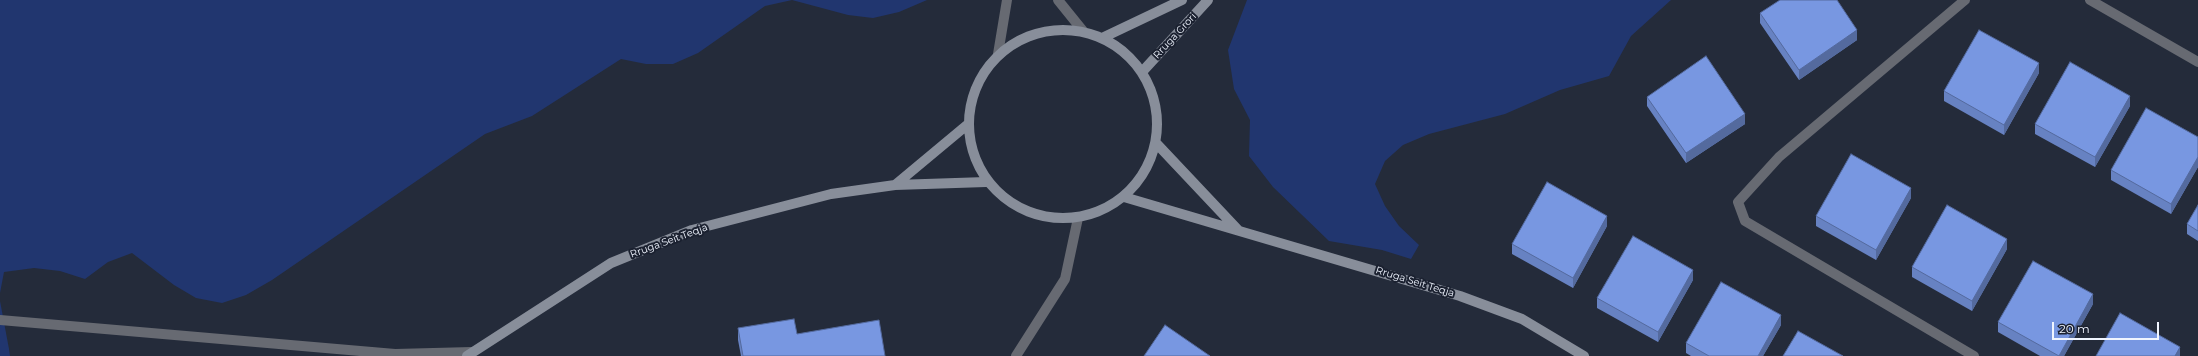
<!DOCTYPE html>
<style>
body{margin:0}
#map{position:relative;width:2198px;height:356px;overflow:hidden;background:#242b3a;font-family:Montserrat,sans-serif}
canvas{display:block}
.scale{position:absolute;left:2052px;top:322px;width:107px;height:18px;box-sizing:border-box;border:2px solid #f0f5ff;border-top:0;padding-left:5px;font-size:12px;line-height:14px;white-space:nowrap;color:#f0f5ff;-webkit-text-stroke:3px #1b2130;paint-order:stroke}
</style>
<div id="map">
<canvas width="2198" height="356"></canvas>
<div class="scale">20 m</div>
</div>
<script>
const g = document.querySelector('canvas').getContext('2d');
g.lineJoin = 'round';
function fillPath(path, color) { g.fillStyle = color; g.fill(path, 'evenodd'); }
const shape = rows => new Path2D(rows.map(r => 'M' + r).join(''));
function stroke(path, color, width, dash) { g.strokeStyle = color; g.lineWidth = width; g.lineCap = dash ? 'butt' : 'round'; g.setLineDash(dash || []); g.stroke(path); }
function drawText(font, color, halo, rows, align = 'center') {
  g.font = font + ' Montserrat,sans-serif'; g.lineWidth = 4; g.setLineDash([]); g.textBaseline = 'middle'; g.strokeStyle = halo; g.fillStyle = color; for (const [text, x, y, turn = 0] of rows) {
    g.save(); g.translate(x, y); g.rotate((+turn || 0) * Math.PI / 180); g.textAlign = isNaN(turn) ? turn : align; if (halo) g.strokeText(text, 0, 0); g.fillText(text, 0, 0); g.restore();
  }
}
fillPath(shape([
 [0,0,927,0,899,12,873,18,848,15,792,0,765,6,698,53,673,64,646,64,621,59,532,116,485,134,272,280,246,295,222,303,196,298,174,285,132,253,108,262,85,279,60,271,34,268,4,272,0,293],
 [1247,0,1671,0,1631,36,1609,76,1560,90,1505,114,1429,134,1403,145,1385,161,1375,184,1385,206,1399,226,1419,245,1411,259,1382,250,1329,241,1273,187,1249,156,1250,120,1234,89,1228,50],
 [0,301,9,349,10,356,0,356]
]), '#21366f');
stroke(shape([
 [1058,0,1083,31],
 [1965,0,1779,157,1738,202,1745,221,1974,356],
 [2090,0,2198,62],
 [998,54,1007,0],
 [0,320,395,354,472,352],
 [1016,356,1065,279,1078,218]
]), '#676a72', 10);
stroke(shape([
 '969 124a94 94 0 1 1 188 0a94 94 0 1 1-188 0Z',
 [1102,38,1182,0],
 [1142,72,1208,0],
 [1156,143,1238,230],
 [895,185,967,125],
 [1124,197,1460,296,1522,319,1584,356],
 [467,356,611,263,692,230,831,194,895,185,986,182]
]), '#888e9a', 10);
fillPath(shape([
 [1760,13,1857,40,1799,80,1760,23],
 [2039,73,2004,135,1944,101,1944,91],
 [1647,97,1745,124,1686,163,1647,106],
 [2130,106,2095,167,2035,134,2035,124],
 [2198,137,2198,167,2171,214,2111,180,2111,170],
 [1911,198,1876,260,1816,226,1816,216],
 [2198,205,2198,241,2187,234,2187,224],
 [1607,226,1573,288,1512,254,1512,244],
 [2007,249,1972,311,1912,277,1912,267],
 [1693,280,1658,342,1597,308,1597,298],
 [2093,304,2064,356,2040,356,1998,332,1998,322],
 [1781,325,1763,356,1691,356,1686,353,1686,343],
 [738,328,797,334,885,356,741,356,738,340]
]), '#6782c2');
fillPath(shape([
 [1857,30,1857,40,1799,80,1799,70],
 [2039,63,2039,73,2004,135,2004,125],
 [2130,96,2130,106,2095,167,2095,157],
 [1745,114,1745,124,1686,163,1686,153],
 [2198,157,2198,167,2171,214,2171,204],
 [1911,188,1911,198,1876,260,1876,250],
 [1607,216,1607,226,1573,288,1573,278],
 [2007,239,2007,249,1972,311,1972,301],
 [1693,270,1693,280,1658,342,1658,332],
 [2093,294,2093,304,2064,356,2059,356],
 [1781,315,1781,325,1763,356,1758,356],
 [2180,347,2180,356,2175,356]
]), '#546a9e');
const building = shape([
 [1780,0,1837,0,1857,30,1799,70,1760,13,1780,0],
 [1979,30,2039,63,2004,125,1944,91,1979,30],
 [1706,56,1745,114,1686,153,1647,97,1706,56],
 [2070,62,2130,96,2095,157,2035,124,2070,62],
 [2146,108,2198,137,2198,157,2171,204,2111,170,2146,108],
 [1851,154,1911,188,1876,250,1816,216,1851,154],
 [1547,182,1607,216,1573,278,1512,244,1547,182],
 [1947,205,2007,239,1972,301,1912,267,1947,205],
 [2198,205,2198,231,2187,224,2198,205],
 [1633,236,1693,270,1658,332,1597,298,1633,236],
 [2033,261,2093,294,2059,356,1998,322,2033,261],
 [1721,282,1781,315,1758,356,1709,356,1686,343,1721,282],
 [2120,313,2180,347,2175,356,2096,356,2120,313],
 [794,319,797,334,879,320,885,356,743,356,738,328,794,319],
 [1165,325,1210,356,1144,356,1165,325],
 [1798,331,1843,356,1783,356,1798,331]
]);
fillPath(building, '#7897e1');
stroke(building, '#546a9e', 1);
drawText('10px', '#f0f5ff', '#1b2130', [
 ["Rruga Grori",1175,36,-47],
 ["Rruga Seit Teqja",669,241,-20],
 ["Rruga Seit Teqja",1415,282,17]
]);
</script>
